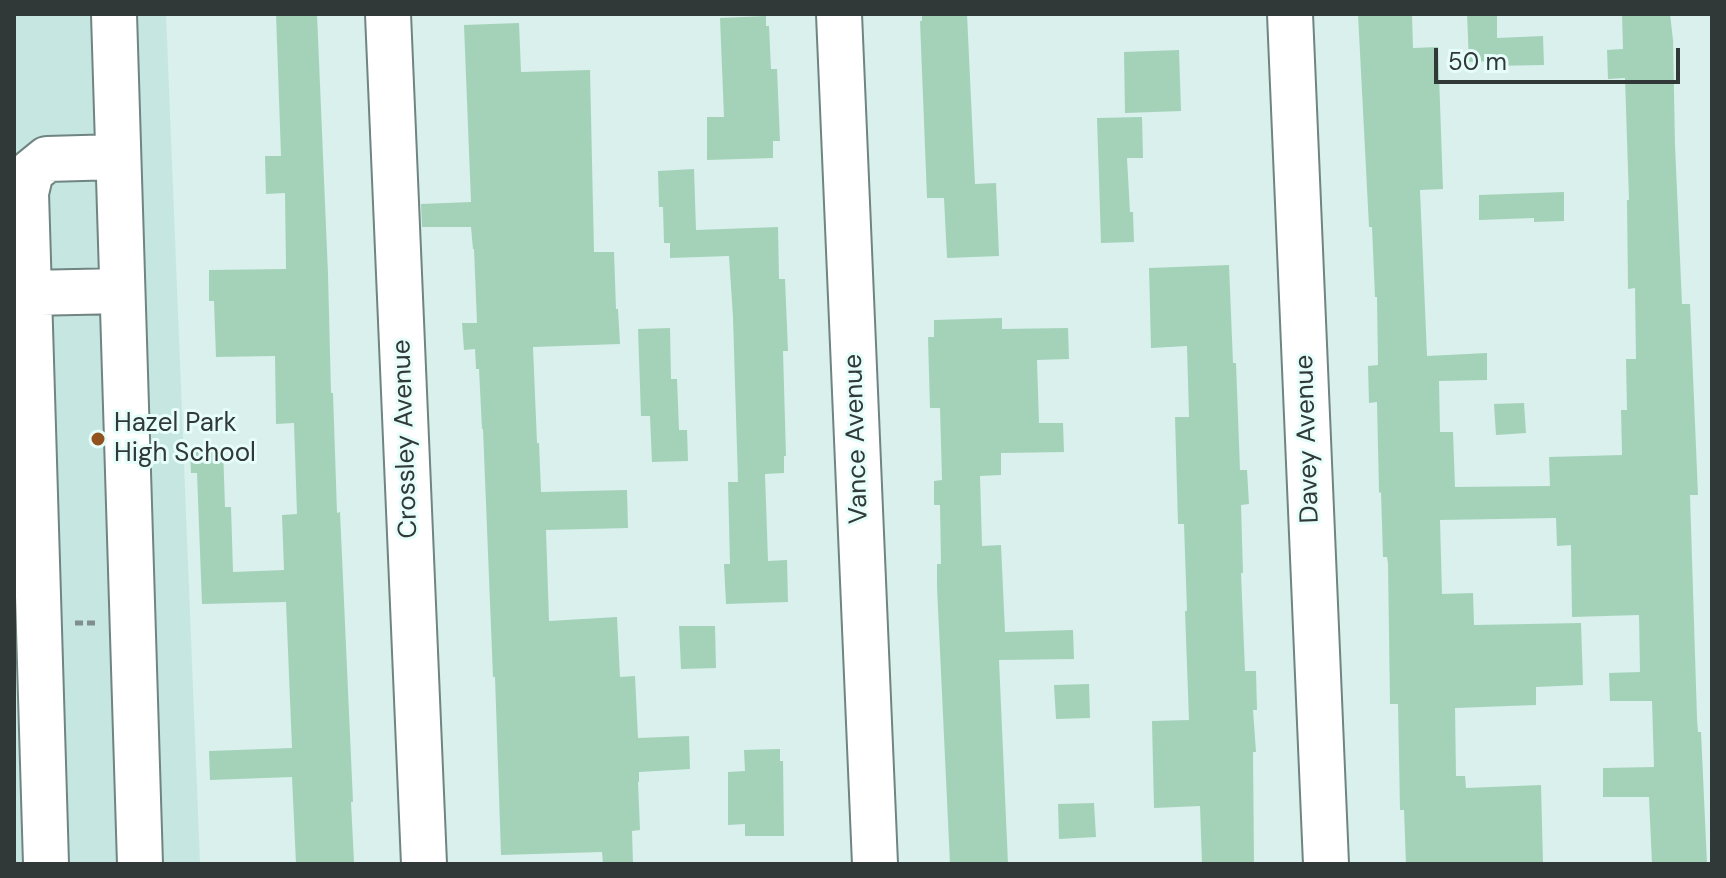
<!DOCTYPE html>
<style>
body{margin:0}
#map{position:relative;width:1726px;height:878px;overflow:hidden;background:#d9f0ed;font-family:"DM Sans",sans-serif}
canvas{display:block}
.frame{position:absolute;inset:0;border:16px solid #303938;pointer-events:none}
.scale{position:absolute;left:1434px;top:48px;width:246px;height:36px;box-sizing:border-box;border:4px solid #303938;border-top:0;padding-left:10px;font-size:24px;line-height:28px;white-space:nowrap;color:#303938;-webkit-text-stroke:6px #e6fdfa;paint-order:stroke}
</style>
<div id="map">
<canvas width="1726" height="878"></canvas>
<div class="frame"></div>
<div class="scale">50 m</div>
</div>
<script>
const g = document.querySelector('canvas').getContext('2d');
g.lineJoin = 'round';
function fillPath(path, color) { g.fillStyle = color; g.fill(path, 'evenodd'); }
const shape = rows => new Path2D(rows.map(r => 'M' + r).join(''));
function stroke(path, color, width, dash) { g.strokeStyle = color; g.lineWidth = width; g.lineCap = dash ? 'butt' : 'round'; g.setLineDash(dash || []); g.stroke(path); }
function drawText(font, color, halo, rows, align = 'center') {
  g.font = font + ' "DM Sans",sans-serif'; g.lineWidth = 6; g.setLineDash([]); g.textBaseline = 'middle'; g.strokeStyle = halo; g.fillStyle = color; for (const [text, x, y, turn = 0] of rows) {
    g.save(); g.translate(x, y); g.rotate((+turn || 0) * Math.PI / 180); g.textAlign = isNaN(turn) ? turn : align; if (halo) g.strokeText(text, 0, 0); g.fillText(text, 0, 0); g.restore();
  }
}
fillPath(shape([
 [14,14,166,14,200,864,14,864]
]), '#c6e6e2');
fillPath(shape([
 [276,14,317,14,328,274,331,393,333,393,337,513,340,512,353,802,351,802,354,862,296,864,292,777,210,780,209,751,292,748,286,602,202,604,197,473,191,473,190,449,223,447,225,507,231,507,233,572,284,570,282,515,297,514,294,423,276,424,275,356,216,357,214,301,209,301,209,270,286,269,285,193,266,194,265,156,281,156],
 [922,14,967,14,975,184,996,183,999,256,947,258,944,198,927,198,920,21,922,21],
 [1358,14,1412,14,1413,48,1438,47,1443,189,1420,190,1427,356,1487,353,1487,380,1439,381,1440,432,1453,432,1455,487,1550,486,1549,457,1622,455,1621,410,1627,410,1626,359,1636,359,1635,288,1628,289,1627,200,1629,200,1625,78,1608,79,1607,50,1623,49,1622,14,1670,14,1673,40,1675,145,1682,304,1690,304,1698,495,1690,495,1693,591,1697,718,1698,732,1701,732,1707,864,1652,864,1649,797,1603,797,1603,768,1654,767,1652,701,1610,701,1609,673,1640,672,1639,615,1572,617,1571,545,1557,546,1556,518,1440,520,1442,594,1473,593,1474,625,1581,623,1583,685,1536,687,1536,705,1455,708,1456,776,1465,776,1466,788,1541,785,1543,864,1406,864,1404,810,1400,810,1398,704,1390,704,1388,564,1387,557,1383,557,1381,492,1379,493,1377,402,1369,403,1368,366,1378,365,1377,297,1375,297,1372,227,1369,227],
 [1467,14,1497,14,1497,38,1543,36,1544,65,1493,66,1493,61,1469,62],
 [766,16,766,26,769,26,771,69,777,69,780,141,773,141,773,158,707,160,707,117,724,117,720,18],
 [519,23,521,72,590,70,594,252,614,252,616,309,618,309,620,344,533,347,537,443,539,443,541,492,627,490,628,528,546,530,549,621,617,617,620,677,635,676,638,738,689,736,690,769,639,772,639,782,638,782,640,830,632,831,633,864,603,864,602,852,501,855,495,677,493,677,483,429,482,429,479,369,476,369,475,349,464,350,462,323,477,323,474,249,473,249,471,227,422,227,421,204,471,202,464,25],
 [1179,50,1181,111,1125,113,1124,52],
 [1142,117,1143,158,1127,158,1130,212,1133,212,1134,242,1101,243,1097,118],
 [694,169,696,230,778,227,779,279,785,279,788,351,783,351,786,456,784,456,784,473,765,474,768,561,787,560,788,602,726,604,724,564,730,564,728,482,738,482,733,317,729,256,670,258,670,243,664,243,663,207,659,207,658,171],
 [1564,192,1564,221,1534,222,1534,218,1479,220,1479,195],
 [1229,265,1233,363,1236,363,1240,470,1247,470,1249,504,1241,505,1243,573,1241,573,1245,671,1256,671,1257,710,1253,710,1256,752,1253,752,1254,864,1202,864,1200,806,1154,808,1152,721,1189,720,1185,611,1187,611,1184,524,1178,524,1175,417,1189,417,1187,346,1151,348,1149,268],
 [1002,318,1002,329,1068,328,1069,359,1037,360,1039,423,1063,423,1064,452,1001,453,1001,475,980,476,982,546,1001,545,1005,632,1073,630,1074,659,999,660,1008,864,950,864,937,587,937,564,941,564,940,505,934,505,934,481,942,480,940,408,930,408,928,337,934,337,934,320],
 [670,328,671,379,677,379,679,430,687,430,688,461,652,462,650,416,641,416,638,329],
 [1524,403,1526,433,1496,435,1494,404],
 [679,626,715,626,716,668,681,669],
 [1089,684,1090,718,1056,719,1054,685],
 [780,749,780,761,783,761,784,836,745,836,745,824,728,825,728,772,745,771,744,750],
 [1094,803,1096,837,1059,839,1058,804]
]), '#a4d2b9');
const minor = shape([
 [114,14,140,864],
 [388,14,424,864],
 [839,14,875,864],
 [1290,14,1326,864],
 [29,293,122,291],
 [46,864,26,193,31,172,47,159,118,157]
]);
stroke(minor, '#708481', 48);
stroke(shape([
 [75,623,97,623]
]), '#808f8d', 5, [8, 4]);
stroke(minor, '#fff', 44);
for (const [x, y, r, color] of [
 [98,439,8,"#92511d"]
]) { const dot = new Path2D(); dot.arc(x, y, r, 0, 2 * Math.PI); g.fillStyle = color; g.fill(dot); stroke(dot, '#e6fdfa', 3); }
drawText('26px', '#303938', '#e6fdfa', [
 ["Hazel Park",114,424],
 ["High School",114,454]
], 'left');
drawText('26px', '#303938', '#e6fdfa', [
 ["Crossley Avenue",406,439,-92],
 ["Vance Avenue",857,439,-92],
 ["Davey Avenue",1308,439,-92]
]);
</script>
